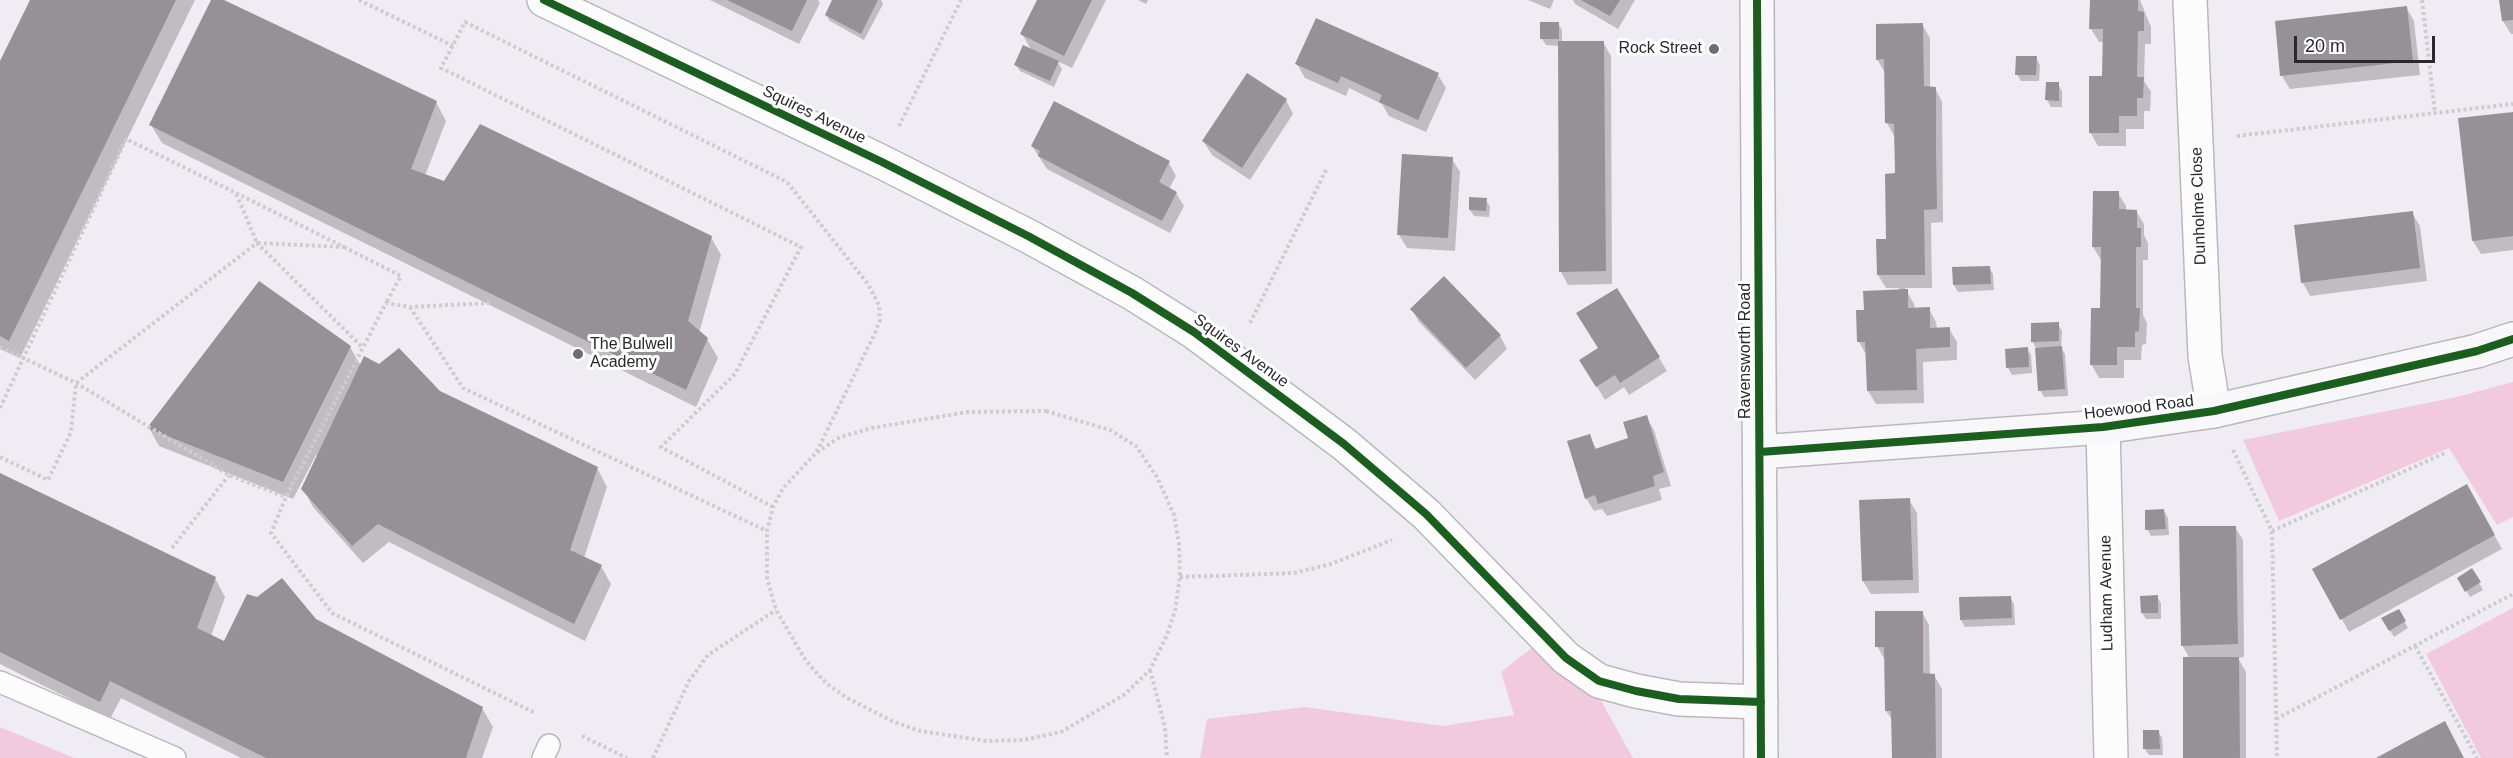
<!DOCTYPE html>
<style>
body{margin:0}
#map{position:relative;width:2513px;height:758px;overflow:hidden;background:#f0ecf3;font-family:Helvetica,sans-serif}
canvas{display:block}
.scale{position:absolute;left:2294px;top:36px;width:141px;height:27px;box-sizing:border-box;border:3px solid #2a282c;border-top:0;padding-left:8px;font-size:18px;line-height:21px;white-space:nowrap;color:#2a282c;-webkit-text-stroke:4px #fff;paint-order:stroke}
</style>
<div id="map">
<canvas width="2513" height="758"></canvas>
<div class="scale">20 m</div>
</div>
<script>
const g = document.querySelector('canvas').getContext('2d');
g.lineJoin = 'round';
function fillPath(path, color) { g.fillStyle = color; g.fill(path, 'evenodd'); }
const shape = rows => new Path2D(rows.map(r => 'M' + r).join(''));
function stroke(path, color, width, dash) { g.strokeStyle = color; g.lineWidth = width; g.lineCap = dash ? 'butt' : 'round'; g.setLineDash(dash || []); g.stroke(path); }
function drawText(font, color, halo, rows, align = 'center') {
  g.font = font + ' Helvetica,sans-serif'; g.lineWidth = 6; g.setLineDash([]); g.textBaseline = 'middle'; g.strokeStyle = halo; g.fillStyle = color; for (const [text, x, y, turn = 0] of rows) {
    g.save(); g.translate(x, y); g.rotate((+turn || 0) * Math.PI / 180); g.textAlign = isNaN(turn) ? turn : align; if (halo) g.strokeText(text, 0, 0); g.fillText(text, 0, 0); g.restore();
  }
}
fillPath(shape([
 [2513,382,2513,517,2497,525,2449,448,2279,521,2243,440,2457,397],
 [2513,608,2513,758,2481,758,2426,654],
 [1537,644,1595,690,1633,758,1200,758,1207,719,1305,707,1443,726,1514,715,1501,672],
 [0,727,74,758,0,758]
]), '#f1cbdd');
fillPath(shape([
 [32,0,195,0,20,358,0,349,0,65],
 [213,0,221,0,436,102,446,121,425,176,445,183,711,237,721,255,699,333,707,339,718,358,696,407,162,143,151,125],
 [710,0,818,0,820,3,799,44],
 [834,0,881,0,883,4,864,40,830,21,826,15],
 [1039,0,1106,0,1072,68,1057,61,1062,69,1054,87,1020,71,1016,65,1032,51,1022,34],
 [1138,0,1148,0,1146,4],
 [1528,0,1554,0,1550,9],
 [1573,0,1635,0,1618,29,1575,4],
 [2091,0,2140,0,2151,27,2151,44,2145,44,2144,81,2151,92,2150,111,2144,111,2144,129,2126,129,2126,146,2098,146,2090,132,2103,78,2104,42,2099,42,2091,29],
 [2501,0,2513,0,2513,34,2511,34,2503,21],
 [2406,7,2414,21,2420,75,2290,89,2282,76],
 [1558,23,1562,30,1562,42,1603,42,1611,56,1612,284,1568,285,1561,272,1559,46,1546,45,1542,39],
 [1922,24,1930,38,1930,88,1935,88,1942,102,1943,222,1931,223,1932,288,1905,288,1914,304,1915,309,1929,309,1936,322,1937,329,1949,329,1957,342,1957,360,1923,362,1924,403,1876,404,1868,391,1867,356,1859,342,1865,311,1899,291,1899,288,1886,288,1878,275,1887,240,1897,175,1894,136,1887,123,1885,73,1877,59],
 [2036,58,2040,65,2039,81,2021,81,2017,74],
 [1297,64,1438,75,1446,88,1426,132,1389,116,1382,104,1349,88,1346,96,1305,78],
 [2058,84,2062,91,2062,107,2051,107,2047,100],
 [1286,100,1293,114,1250,180,1212,155,1204,142],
 [2513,113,2513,250,2481,254,2473,241],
 [1032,146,1169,163,1176,176,1169,189,1176,193,1184,206,1170,233,1047,169],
 [1452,159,1460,172,1455,251,1407,248,1399,235],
 [2118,193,2126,206,2126,211,2136,211,2144,224,2144,235,2148,243,2148,260,2143,260,2143,315,2147,323,2146,344,2142,345,2141,360,2124,360,2124,378,2099,378,2091,364,2102,309,2101,260,2093,247],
 [1486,200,1490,207,1489,217,1474,216,1470,210],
 [2412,213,2420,226,2427,281,2310,296,2303,283,2296,227],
 [1989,267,1993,274,1994,290,1958,292,1954,285],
 [1412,309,1500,336,1507,349,1475,380,1419,322],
 [2058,324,2062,331,2061,348,2065,354,2068,396,2044,397,2040,390,2036,348,2032,341],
 [350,347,361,366,597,468,607,487,584,558,601,566,611,584,585,641,389,542,363,563,313,507,303,488,318,456,316,455,293,499,159,446,149,428],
 [2027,349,2031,355,2032,373,2012,375,2008,368],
 [1659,358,1667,371,1629,395,1624,387,1605,400,1581,360],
 [1646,417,1654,430,1671,486,1659,489,1662,500,1607,516,1602,509,1594,511,1586,498,1589,436,1597,450,1630,439],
 [0,475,215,578,225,597,211,636,224,643,315,621,482,708,493,727,482,758,241,758,121,698,110,719,0,664],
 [2467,486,2502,549,2349,632,2314,569],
 [1909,500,1917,513,1919,593,1871,594,1863,581],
 [2164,511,2168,518,2169,535,2151,536,2147,529],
 [2235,527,2243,540,2244,657,2238,658,2246,672,2246,758,2185,758,2190,659,2182,645],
 [2472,570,2483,590,2470,597,2459,578],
 [2010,597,2014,604,2015,625,1965,627,1961,620],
 [2157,597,2161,603,2161,619,2146,619,2142,613],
 [2398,611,2408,628,2394,637,2383,619],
 [1922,612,1929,625,1930,675,1934,675,1942,689,1942,758,1893,758,1893,721,1886,711,1885,660,1877,646],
 [2158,731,2162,738,2163,755,2149,755,2145,749]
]), '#0003');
fillPath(shape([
 [30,0,176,0,9,341,0,336,0,61],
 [211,0,224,0,437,101,411,169,444,181,480,124,712,236,688,321,708,338,686,390,149,125],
 [727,0,807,0,792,31],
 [832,0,878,0,861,34,825,15],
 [1037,0,1092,0,1064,56,1020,34],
 [1581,0,1620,0,1610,16],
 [2090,0,2138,0,2138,11,2144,12,2144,31,2138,31,2137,77,2144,77,2143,98,2137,98,2137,116,2119,116,2119,133,2089,133,2089,76,2102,76,2103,29,2089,29],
 [2499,0,2513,0,2513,20,2502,21],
 [2407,6,2413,61,2280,76,2275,21],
 [1316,18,1439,73,1418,120,1379,102,1382,95,1341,76,1338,83,1295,64],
 [1540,22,1559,22,1559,39,1540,39],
 [1923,23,1924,86,1936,87,1936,148,1937,209,1924,210,1925,275,1877,275,1876,239,1886,239,1885,174,1895,173,1894,124,1885,123,1884,59,1876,60,1876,24],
 [1558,41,1604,41,1606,271,1559,272],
 [1023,45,1059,61,1050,81,1014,65],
 [2016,56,2037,56,2036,75,2015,75],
 [1247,73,1287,99,1242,168,1202,141],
 [2046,82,2059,82,2059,101,2045,100],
 [1054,101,1170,161,1159,182,1177,192,1162,221,1038,156,1040,151,1031,146],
 [2513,112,2513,236,2472,241,2458,118],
 [1402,154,1453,157,1448,238,1397,235],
 [2093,191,2119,191,2119,209,2137,210,2137,228,2141,228,2141,247,2136,247,2136,308,2140,308,2139,331,2135,332,2135,347,2117,347,2117,365,2090,365,2091,308,2100,308,2101,247,2092,247],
 [1469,197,1487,198,1486,211,1469,210],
 [2413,211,2420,268,2301,283,2294,225],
 [1990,266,1991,284,1953,285,1952,267],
 [1444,276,1501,335,1466,368,1410,309],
 [259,281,351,346,283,482,147,428],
 [1617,288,1660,357,1620,383,1615,375,1596,387,1579,360,1598,348,1576,313],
 [1908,289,1908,308,1930,307,1930,328,1950,327,1950,347,1916,349,1917,390,1867,391,1865,342,1857,342,1856,310,1864,310,1863,291],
 [2059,322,2059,341,2031,342,2031,323],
 [2062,346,2065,389,2038,391,2035,348],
 [2028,347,2029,367,2006,368,2005,349],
 [399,348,440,391,598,467,570,550,602,565,574,624,378,524,352,546,301,489,364,356,379,364],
 [1647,415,1664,472,1653,476,1655,486,1598,504,1595,495,1585,499,1567,441,1590,434,1595,449,1628,438,1623,422],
 [0,473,216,577,197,628,224,641,247,594,257,597,282,578,316,619,483,707,466,758,266,758,110,681,100,702,0,652],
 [2467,484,2495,535,2340,620,2312,569],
 [1910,498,1913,580,1862,581,1859,500],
 [2164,509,2166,529,2145,530,2145,510],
 [2179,526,2236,526,2238,644,2181,646],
 [2472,568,2481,582,2465,592,2457,578],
 [2158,595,2158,613,2141,613,2140,596],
 [2011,596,2012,618,1960,620,1959,597],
 [2399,609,2406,621,2389,631,2381,618],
 [1875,611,1923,611,1923,673,1935,674,1936,758,1892,758,1891,711,1885,711,1884,647,1875,647],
 [2183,657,2239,657,2240,758,2183,758],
 [2445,721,2464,758,2376,758,2409,740],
 [2143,730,2159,730,2160,749,2143,749]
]), '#959196');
const lane = shape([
 [0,682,175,758],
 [543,758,549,745]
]);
const street = shape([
 [544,0,882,162,1028,236,1132,293,1194,332,1344,444,1426,514,1566,658,1599,681,1636,691,1679,699,1761,702],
 [2190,0,2205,356,2214,411],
 [2103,427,2111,758]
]);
const secondary = shape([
 [1757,0,1761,758],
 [1760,452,2103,427,2214,411,2477,351,2513,339]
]);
stroke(lane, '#bbb8bd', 24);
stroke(street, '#bbb8bd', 36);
stroke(secondary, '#bbb8bd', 36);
stroke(shape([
 [359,0,453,46],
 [2422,0,2435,113],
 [899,126,961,0],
 [2237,136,2513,104],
 [236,193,344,247,257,243,236,193],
 [344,247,401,276,386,303],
 [490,303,410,307,386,303,286,497,271,533,332,613,535,713],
 [410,307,463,388,767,531],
 [1250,323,1327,168],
 [0,347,76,383,229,475,286,497],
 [0,408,126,139,236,193],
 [1046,411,1110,430,1136,446,1157,477,1174,515,1179,543,1180,577,1175,611,1167,635,1150,670,1124,695,1061,732,1023,740,987,741,920,731,892,721,847,698,826,683,806,661,776,610,767,578,767,531,773,507,783,488,816,453,840,437,872,428,967,412,1046,411],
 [2233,450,2272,531,2277,758],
 [0,457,48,480,71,432,76,383,257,243,362,347],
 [773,507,661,447,735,374,801,247,441,68,465,22,787,182,868,284,879,305,880,320,875,333,816,453],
 [2272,531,2447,452],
 [172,548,229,475],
 [1180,577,1294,573,1331,564,1392,540],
 [2415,646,2477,758],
 [1150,670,1165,727,1167,758],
 [2276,719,2513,594],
 [582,736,627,758],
 [653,758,689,681,708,655,776,610]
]), '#cecccf', 4, [3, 3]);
stroke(lane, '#fdfcfd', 21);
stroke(street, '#fdfcfd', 33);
stroke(secondary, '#f8f7fa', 33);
stroke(shape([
 [544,0,882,162,1028,236,1132,293,1194,332,1344,444,1426,514,1566,658,1599,681,1636,691,1679,699,1761,702],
 [1757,0,1761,758],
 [1760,452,2103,427,2214,411,2477,351,2513,339]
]), '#1b5e20', 8);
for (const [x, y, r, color] of [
 [1714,49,6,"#6f6d72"],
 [578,354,6,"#6f6d72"]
]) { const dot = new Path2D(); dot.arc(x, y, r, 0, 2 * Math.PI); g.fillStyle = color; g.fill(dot); stroke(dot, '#fff', 2); }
drawText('16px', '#2a282c', '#fff', [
 ["Rock Street",1702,49],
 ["The Bulwell",590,345,"left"],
 ["Academy",590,363,"left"]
], 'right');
drawText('16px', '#2a282c', '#fff', [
 ["Squires Avenue",814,115,26],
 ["Dunholme Close",2199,206,-92],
 ["Squires Avenue",1241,351,36],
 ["Ravensworth Road",1746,351,-90],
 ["Hoewood Road",2139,408,-7],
 ["Ludham Avenue",2107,593,-91]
]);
</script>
